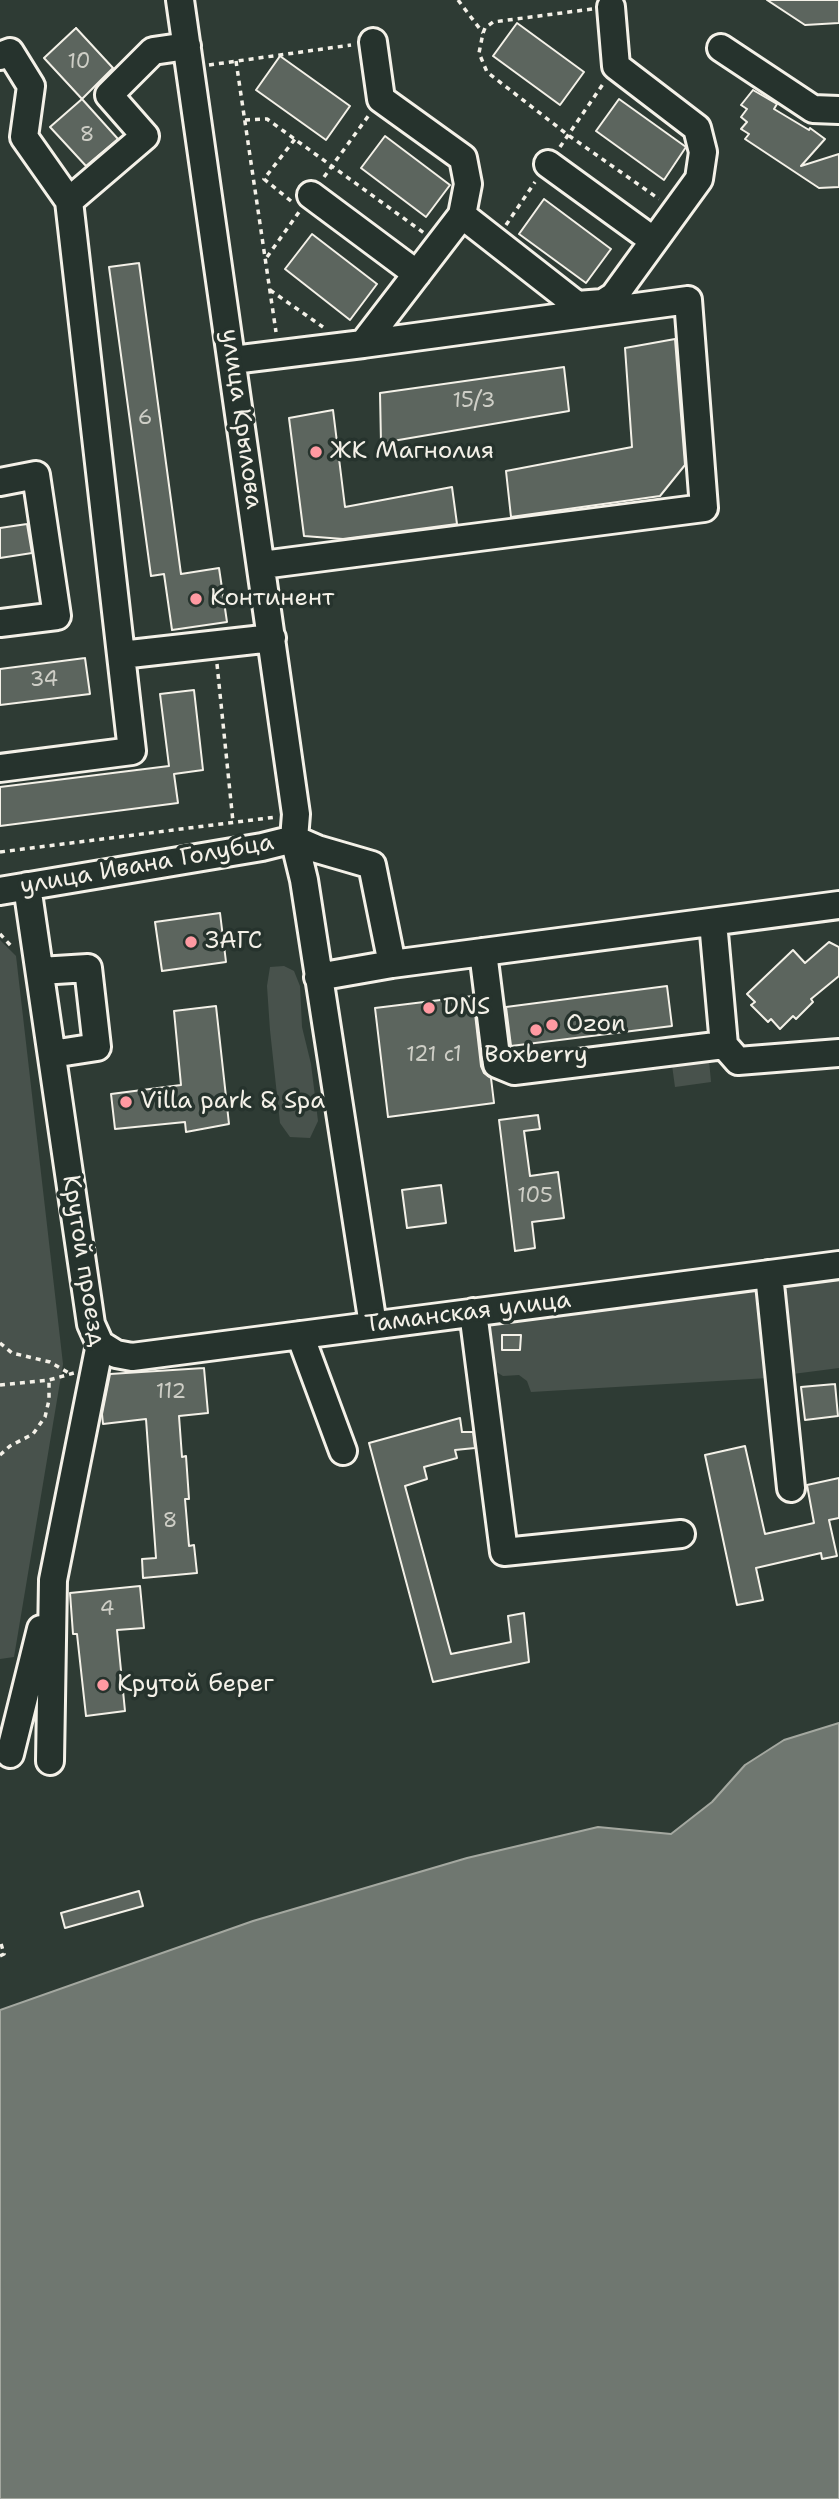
<!DOCTYPE html>
<meta charset="utf-8">
<style>
body{margin:0}
canvas{display:block;background:#2e3b34}
</style>
<canvas width="839" height="2499"></canvas>
<script>
const g = document.querySelector('canvas').getContext('2d');
g.lineJoin = 'round';
function fillPath(path, color) { g.fillStyle = color; g.fill(path, 'evenodd'); }
const shape = rows => new Path2D(rows.map(r => 'M' + r).join(''));
function stroke(path, color, width, dash) { g.strokeStyle = color; g.lineWidth = width; g.lineCap = dash ? 'butt' : 'round'; g.setLineDash(dash || []); g.stroke(path); }
function drawText(font, color, halo, rows, align = 'center') {
  g.font = font + ' "Shantell Sans",sans-serif'; g.lineWidth = 7; g.setLineDash([]); g.textBaseline = 'middle'; g.strokeStyle = halo; g.fillStyle = color; for (const [text, x, y, turn = 0] of rows) {
    g.save(); g.translate(x, y); g.rotate((+turn || 0) * Math.PI / 180); g.textAlign = isNaN(turn) ? turn : align; if (halo) g.strokeText(text, 0, 0); g.fillText(text, 0, 0); g.restore();
  }
}
fillPath(shape([
 [0,940,16,956,63,1364,14,1657,0,1659],
 [284,966,294,971,300,986,302,1027,311,1064,318,1121,310,1138,290,1137,280,1123,270,1030,267,986,270,967],
 [709,1060,711,1082,675,1087,672,1065],
 [839,1274,839,1368,785,1375,779,1294,787,1282],
 [756,1287,763,1291,768,1378,531,1392,527,1381,519,1375,503,1376,488,1367,487,1329,496,1317]
]), '#48524c');
const water = shape([
 [839,1723,839,2499,0,2499,0,2010,253,1921,467,1858,598,1827,671,1834,712,1802,745,1765,784,1740,839,1723]
]);
fillPath(water, '#6f7770');
stroke(water, '#a4a8a0', 2);
const building = shape([
 [767,0,839,0,839,23,805,25,767,0],
 [517,23,584,72,560,105,493,56,517,23],
 [76,28,113,68,82,99,44,58,76,28],
 [280,56,350,106,326,140,256,90,280,56],
 [753,90,777,104,774,109,809,130,810,128,825,139,801,166,839,154,839,187,819,188,745,139,749,134,741,129,747,122,741,117,747,109,741,105,753,90],
 [82,99,118,139,86,166,50,127,82,99],
 [619,99,686,147,664,180,596,131,619,99],
 [385,136,450,185,426,217,361,168,385,136],
 [544,199,611,249,586,283,519,234,544,199],
 [312,234,377,284,350,320,285,269,312,234],
 [139,263,181,574,219,568,227,622,172,630,164,574,151,576,109,267,139,263],
 [675,339,685,465,660,496,511,517,506,471,632,447,625,348,675,339],
 [564,367,569,411,381,443,380,393,564,367],
 [333,410,345,507,452,487,457,524,343,539,304,536,289,418,333,410],
 [27,524,32,553,0,558,0,528,27,524],
 [85,658,90,694,0,705,0,669,85,658],
 [194,690,203,770,174,774,178,803,0,826,0,787,169,766,160,694,194,690],
 [220,913,226,962,162,971,155,922,220,913],
 [829,942,839,947,839,976,811,999,813,1002,796,1019,793,1016,780,1029,771,1019,768,1022,751,1005,755,1002,747,994,793,950,805,963,829,942],
 [667,986,672,1026,511,1046,506,1007,667,986],
 [473,996,481,1066,484,1073,491,1078,494,1103,388,1117,375,1008,473,996],
 [216,1006,229,1124,186,1132,185,1122,115,1129,111,1094,181,1085,174,1011,216,1006],
 [538,1115,540,1129,524,1131,530,1176,558,1172,564,1218,532,1222,535,1248,515,1251,499,1120,538,1115],
 [441,1185,446,1223,407,1228,402,1190,441,1185],
 [502,1335,521,1335,520,1350,502,1350,502,1335],
 [204,1368,208,1413,179,1416,182,1457,186,1456,189,1499,185,1499,189,1546,194,1545,197,1573,143,1578,142,1559,156,1558,146,1419,103,1424,102,1414,110,1374,204,1368],
 [835,1384,838,1416,805,1420,801,1387,835,1384],
 [460,1418,462,1432,473,1432,475,1448,455,1450,457,1458,424,1467,427,1479,405,1486,451,1654,511,1642,508,1616,524,1613,529,1662,433,1682,369,1443,460,1418],
 [745,1446,765,1534,814,1523,807,1485,839,1478,839,1518,829,1520,837,1556,822,1559,821,1553,756,1568,763,1600,737,1605,705,1455,745,1446],
 [140,1586,144,1628,117,1630,125,1711,86,1716,77,1634,73,1634,70,1593,140,1586],
 [139,1891,143,1906,65,1928,61,1913,139,1891]
]);
fillPath(building, '#5c655e');
stroke(building, '#f4f1e8', 2);
const minor = shape([
 [180,0,296,814,294,839,304,880,373,1325],
 [373,42,381,99,463,158,468,184,462,215],
 [721,48,813,109,839,110],
 [0,56,10,52,31,86,24,137,69,201],
 [548,164,654,241],
 [311,195,417,274],
 [233,360,363,344,462,215,577,305,603,303,614,296,699,179,703,152,697,128,616,66,611,7],
 [0,482,36,475,57,616,0,623],
 [262,565,704,508,688,300,363,344],
 [121,655,69,201,145,136,109,95,153,51,187,46],
 [0,768,132,751,121,655,272,638],
 [294,839,317,849,372,865,392,964,839,905],
 [27,886,91,1324,100,1344,53,1580,50,1761],
 [0,891,262,847,294,839],
 [713,922,724,1045,738,1061,839,1053],
 [483,952,497,1064,514,1071,724,1045],
 [40,971,88,968,97,1047,52,1054],
 [318,977,392,964],
 [769,1274,791,1488],
 [473,1312,504,1552,681,1534],
 [300,1335,343,1451],
 [100,1344,116,1354,132,1357,839,1265],
 [10,1754,41,1629]
]);
stroke(minor, '#f4f1e8', 32);
stroke(shape([
 [458,0,483,33],
 [592,9,493,22,485,28,483,33,479,53,487,72,568,135,659,199],
 [236,61,276,332],
 [209,65,351,45],
 [245,120,267,119,424,233],
 [560,147,603,84],
 [324,177,369,115],
 [291,201,264,179,295,139],
 [506,225,535,182],
 [267,257,299,212],
 [270,290,323,327],
 [217,664,233,822],
 [0,852,276,817],
 [0,934,13,948],
 [0,1343,12,1353,50,1362,69,1373],
 [0,1385,49,1380,74,1373],
 [0,1455,10,1446,33,1434,45,1417,49,1400,49,1380],
 [0,1956,4,1954,0,1940]
]), '#f4f1e8', 3.5, [5, 5]);
stroke(minor, '#26332d', 26);
for (const [x, y, r, color] of [
 [316,452,7,"#ff9aa2"],
 [196,599,7,"#ff9aa2"],
 [191,942,7,"#ff9aa2"],
 [429,1008,7,"#ff9aa2"],
 [552,1025,7,"#ff9aa2"],
 [536,1030,7,"#ff9aa2"],
 [126,1102,7,"#ff9aa2"],
 [103,1685,7,"#ff9aa2"]
]) { const dot = new Path2D(); dot.arc(x, y, r, 0, 2 * Math.PI); g.fillStyle = color; g.fill(dot); stroke(dot, '#26332d', 2.5); }
drawText('21px', '#cecec6', null, [
 ["10",79,63],
 ["8",87,136],
 ["15/3",474,402],
 ["6",145,419],
 ["34",44,681],
 ["121 с1",434,1056],
 ["105",535,1197],
 ["112",171,1393],
 ["8",170,1522],
 ["4",107,1610]
]);
drawText('24px', '#f4f1e8', '#26332d', [
 ["улица Крылова",241,419,82],
 ["улица Ивана Голубца",147,865,-10],
 ["Крутой проезд",83,1261,81],
 ["Таманская улица",468,1313,-7]
]);
drawText('24px', '#f4f1e8', '#26332d', [
 ["ЖК Магнолия",330,452],
 ["Континент",210,599],
 ["ЗАГС",205,942],
 ["DNS",443,1008],
 ["Ozon",566,1025],
 ["Boxberry",536,1056,"center"],
 ["Villa park & Spa",140,1102],
 ["Крутой берег",117,1685]
], 'left');
</script>
